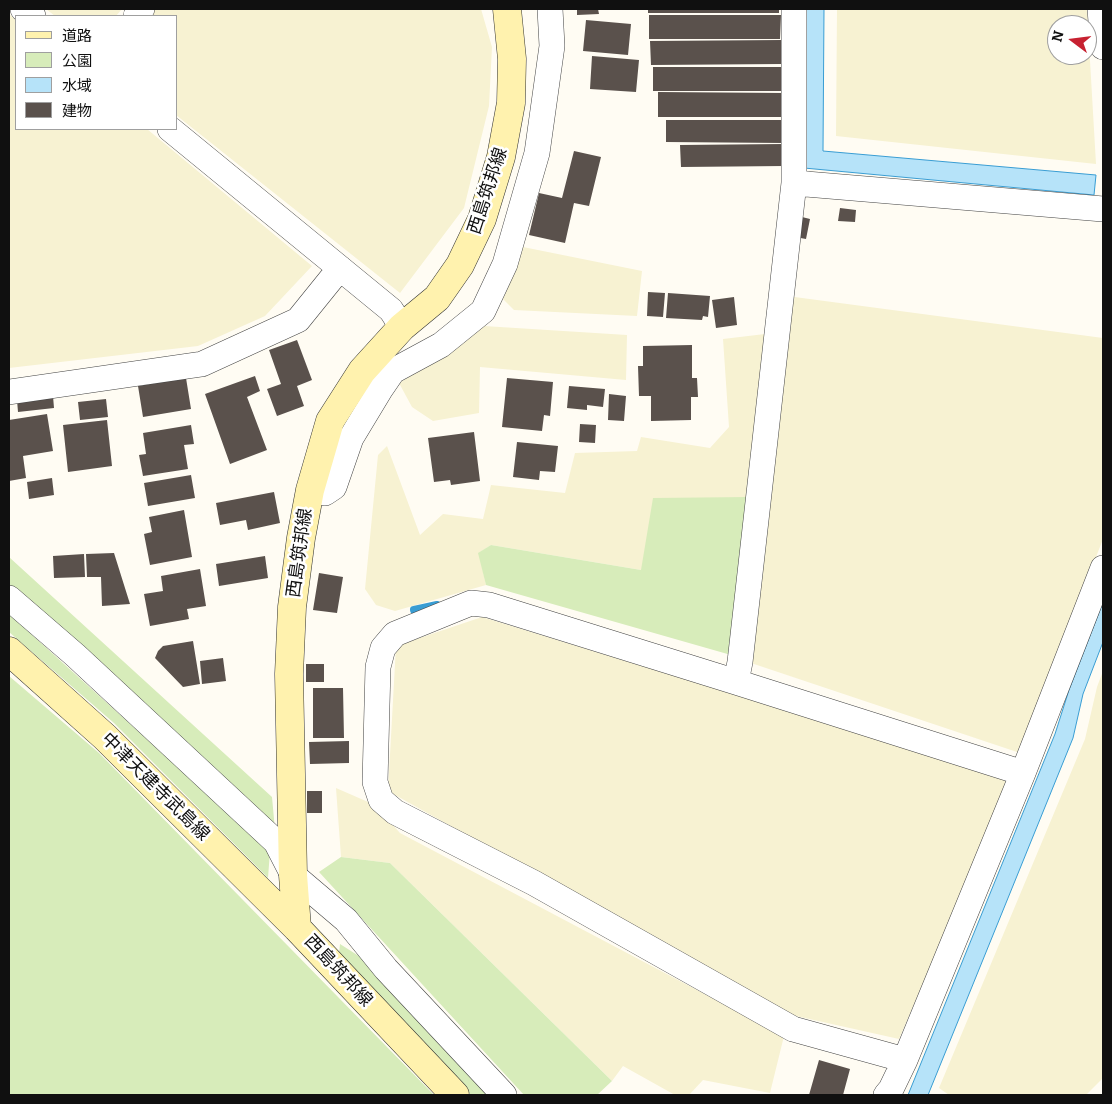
<!DOCTYPE html>
<meta charset="utf-8">
<style>
body{margin:0}
#map{position:relative;width:1112px;height:1104px;overflow:hidden;background:#fffcf3;font-family:Bitter,"Noto Sans JP",serif}
canvas{display:block}
.frame{position:absolute;inset:0;border:10px solid #101010;pointer-events:none}
.legend{position:absolute;left:15px;top:15px;width:162px;height:115px;box-sizing:border-box;background:#fff;border:1px solid #9f9f9f;margin:0;padding:6px 9px;list-style:none;font-size:15px;color:#101010}
.legend li{display:flex;align-items:center;gap:10px;height:25px}
.legend b{width:25px;border:1px solid #9f9f9f}
.north{position:absolute;left:1047px;top:15px;width:50px;height:50px;box-sizing:border-box;background:#fff;border:1px solid #9f9f9f;border-radius:50%;rotate:285deg;font-size:14px;font-weight:700;line-height:20px;text-align:center;color:#101010}
.north::after{content:'';display:block;margin:auto;width:18px;height:22px;background:#c72131;clip-path:polygon(50% 0,100% 100%,50% 72%,0 100%)}
</style>
<div id="map">
<canvas width="1112" height="1104"></canvas>
<div class="frame"></div>
<ul class="legend">
<li><b style="height:6px;background:#fff2ae"></b>道路</li>
<li><b style="height:14px;background:#d7ecba"></b>公園</li>
<li><b style="height:14px;background:#b6e3f9"></b>水域</li>
<li><b style="height:14px;background:#5a514c"></b>建物</li>
</ul>
<div class="north">N</div>
</div>
<script>
const g = document.querySelector('canvas').getContext('2d');
g.lineJoin = 'round';
function fillPath(path, color) { g.fillStyle = color; g.fill(path, 'evenodd'); }
const shape = rows => new Path2D(rows.map(r => 'M' + r).join(''));
function stroke(path, color, width, dash) { g.strokeStyle = color; g.lineWidth = width; g.lineCap = dash ? 'butt' : 'round'; g.setLineDash(dash || []); g.stroke(path); }
function drawText(font, color, halo, rows, align = 'center') {
  g.font = font + ' Bitter,"Noto Sans JP",serif'; g.lineWidth = 5; g.setLineDash([]); g.textBaseline = 'middle'; g.strokeStyle = halo; g.fillStyle = color; for (const [text, x, y, turn = 0] of rows) {
    g.save(); g.translate(x, y); g.rotate((+turn || 0) * Math.PI / 180); g.textAlign = isNaN(turn) ? turn : align; if (halo) g.strokeText(text, 0, 0); g.fillText(text, 0, 0); g.restore();
  }
}
fillPath(shape([
 [46,9,122,9,116,16,55,16],
 [154,9,481,9,492,47,489,106,464,208,400,293,176,115,176,16,148,16],
 [837,9,1087,9,1096,164,836,136],
 [1057,25,1087,25,1087,55,1057,55],
 [9,14,16,20,16,129,147,129,312,266,265,316,198,346,9,368],
 [523,247,642,271,637,316,514,310,503,299],
 [787,296,1103,338,1103,539,1020,753,748,662],
 [484,326,627,335,626,380,480,367,479,413,433,421,412,407,399,383,460,346],
 [765,334,748,497,641,570,491,545,479,553,486,585,395,611,376,605,365,589,378,455,387,446,420,535,443,514,483,519,491,485,565,493,575,453,637,451,641,437,710,448,729,427,723,339],
 [482,617,1011,779,899,1039,787,1014,388,791,396,646],
 [1103,671,1103,1078,1086,1095,949,1095,939,1088,1085,739,1097,687],
 [336,788,375,805,400,833,784,1036,770,1093,703,1080,689,1095,675,1095,623,1066,612,1081,390,863,341,857]
]), '#f7f2d2');
fillPath(shape([
 [748,497,731,655,486,585,478,553,491,545,641,570,653,498],
 [9,557,272,797,275,830,9,586],
 [9,614,270,851,268,878,114,723,9,632],
 [9,676,99,753,434,1095,9,1095],
 [341,857,390,863,612,1081,597,1095,524,1095,319,872],
 [340,944,376,967,495,1095,471,1095,339,954]
]), '#d7ecba');
const water = shape([
 [806,9,824,9,823,151,1096,175,1094,195,804,168,806,9],
 [1103,602,1103,642,1083,694,1073,738,928,1095,908,1095,1055,734,1069,690,1103,602]
]);
fillPath(water, '#b6e3f9');
stroke(water, '#399dd3', 1);
stroke(shape([
 [414,610,437,605]
]), '#399dd3', 8);
fillPath(shape([
 [577,9,598,9,599,14,577,15],
 [648,9,779,9,779,13,648,13],
 [649,15,781,15,780,39,649,39],
 [586,20,631,24,628,55,583,51],
 [782,40,782,64,651,65,650,41],
 [592,56,639,60,636,92,590,89],
 [653,67,783,67,783,91,653,91],
 [658,92,783,93,783,117,658,117],
 [666,120,783,120,783,143,666,142],
 [783,144,784,166,681,167,680,145],
 [574,151,601,157,589,206,574,203,565,243,529,235,539,193,562,198],
 [840,208,856,210,855,222,838,221],
 [798,216,810,219,806,239,795,237],
 [648,292,665,293,663,317,647,316],
 [668,293,710,296,708,317,703,316,702,320,666,318],
 [734,297,737,325,716,328,712,300],
 [297,340,312,380,297,386,304,406,277,416,267,389,281,384,269,350],
 [692,345,692,378,697,378,698,397,691,397,691,420,651,421,651,396,639,396,638,366,643,366,643,346],
 [255,376,260,391,247,397,267,450,230,464,205,394],
 [186,378,191,409,143,417,138,386],
 [507,378,553,382,550,416,544,415,542,431,502,427],
 [569,386,605,389,603,407,587,405,587,410,567,408],
 [609,394,626,396,624,421,608,420],
 [53,396,54,408,18,412,17,400],
 [106,399,108,417,80,420,78,402],
 [47,414,53,451,23,456,26,478,9,481,9,420],
 [107,420,112,466,68,472,63,425],
 [580,424,596,425,595,443,579,442],
 [191,425,194,444,184,445,188,469,143,476,139,455,146,454,143,433],
 [474,432,480,481,451,485,450,480,434,482,428,438],
 [517,442,558,446,555,472,540,471,539,480,513,477],
 [191,475,195,498,148,506,144,483],
 [52,478,54,495,29,499,27,482],
 [274,492,280,523,248,530,246,520,220,525,216,503],
 [184,510,192,557,150,565,144,534,152,532,149,517],
 [114,553,130,604,102,606,101,577,87,577,86,554],
 [84,554,85,577,54,578,53,556],
 [265,556,268,578,219,586,216,564],
 [200,569,206,606,187,609,189,619,150,626,144,594,163,591,161,576],
 [319,573,343,577,337,613,313,610],
 [193,641,200,684,183,687,155,658,158,651,163,646],
 [223,658,226,681,202,684,200,661],
 [306,664,324,664,324,682,306,682],
 [313,688,343,688,344,738,313,738],
 [349,741,349,763,310,764,309,742],
 [307,791,322,791,322,813,307,813],
 [819,1060,850,1069,843,1095,809,1095]
]), '#5a514c');
const street = shape([
 [23,9,33,16],
 [1100,9,1103,47],
 [136,16,142,9],
 [170,129,391,310,402,327],
 [794,183,1103,209],
 [9,392,202,364,298,320,340,268],
 [310,490,325,493,334,487,351,438,380,390,393,371,441,345,483,311,505,264,537,153,552,46,550,9],
 [9,598,75,655,276,842,293,875,346,920,386,969,504,1095],
 [736,682,740,662,794,183,794,9],
 [1023,773,736,682,489,605,471,603,395,634,383,648,378,667,375,782,381,800,395,812,534,883,793,1029,905,1060,1023,773,1103,568],
 [886,1095,891,1089,905,1060]
]);
const secondary = shape([
 [9,651,105,737,297,928,455,1095],
 [297,928,293,875,289,674,292,607,301,538,310,490,330,421,362,371,402,327,437,298,460,265,482,219,501,157,511,103,512,59,507,9]
]);
stroke(street, '#434343', 26);
stroke(secondary, '#323232', 29);
stroke(street, '#fff', 25);
stroke(secondary, '#fff2ae', 28);
drawText('18px', '#101010', '#fff', [
 ["西島筑邦線",488,191,-72],
 ["西島筑邦線",300,553,-82],
 ["中津天建寺武島線",155,787,45],
 ["西島筑邦線",338,971,47]
]);
</script>
